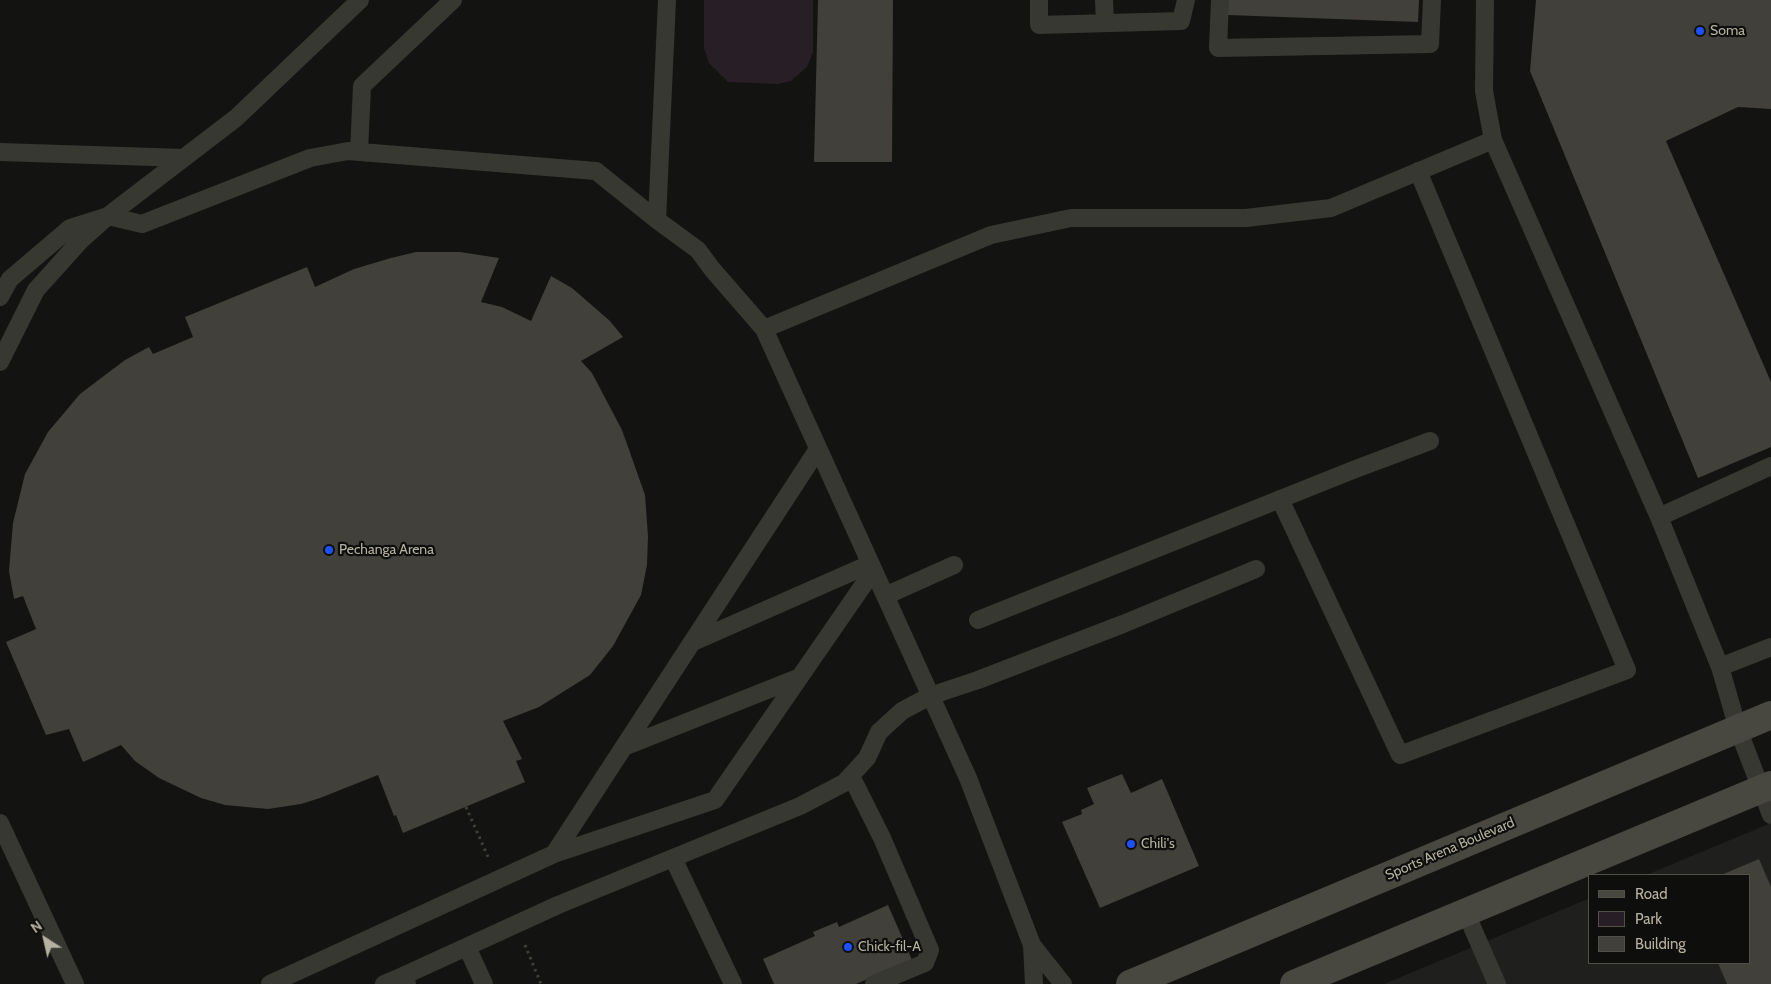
<!DOCTYPE html>
<style>
body{margin:0}
#map{position:relative;width:1771px;height:984px;overflow:hidden;background:#131311;font-family:Cabin,sans-serif}
canvas{display:block}
.legend{position:absolute;left:1588px;top:874px;width:162px;height:90px;box-sizing:border-box;background:#0e0e0c;border:1px solid #514f48;margin:0;padding:6px 9px;list-style:none;font-size:15px;color:#b5b1a1}
.legend li{display:flex;align-items:center;gap:10px;height:25px}
.legend b{width:25px;border:1px solid #514f48}
.north{position:absolute;left:20px;top:914px;width:50px;height:50px;-webkit-text-stroke:4px #0e0e0c;paint-order:stroke;rotate:325deg;font-size:14px;font-weight:700;line-height:20px;text-align:center;color:#b5b1a1}
.north::after{content:'';display:block;margin:auto;width:18px;height:22px;background:#b5b1a1;clip-path:polygon(50% 0,100% 100%,50% 72%,0 100%)}
</style>
<div id="map">
<canvas width="1771" height="984"></canvas>
<ul class="legend">
<li><b style="height:6px;background:#484740"></b>Road</li>
<li><b style="height:14px;background:#281f26"></b>Park</li>
<li><b style="height:14px;background:#41403a"></b>Building</li>
</ul>
<div class="north">N</div>
</div>
<script>
const g = document.querySelector('canvas').getContext('2d');
g.lineJoin = 'round';
function fillPath(path, color) { g.fillStyle = color; g.fill(path, 'evenodd'); }
const shape = rows => new Path2D(rows.map(r => 'M' + r).join(''));
function stroke(path, color, width, dash) { g.strokeStyle = color; g.lineWidth = width; g.lineCap = dash ? 'butt' : 'round'; g.setLineDash(dash || []); g.stroke(path); }
function drawText(font, color, halo, rows, align = 'center') {
  g.font = font + ' Cabin,sans-serif'; g.lineWidth = 4.5; g.setLineDash([]); g.textBaseline = 'middle'; g.strokeStyle = halo; g.fillStyle = color; for (const [text, x, y, turn = 0] of rows) {
    g.save(); g.translate(x, y); g.rotate((+turn || 0) * Math.PI / 180); g.textAlign = isNaN(turn) ? turn : align; if (halo) g.strokeText(text, 0, 0); g.fillText(text, 0, 0); g.restore();
  }
}
fillPath(shape([
 [1771,823,1771,984,1384,984,1590,898,1590,963,1750,963,1750,875,1646,875]
]), '#1f201d');
fillPath(shape([
 [704,0,813,0,813,52,807,67,791,81,778,84,728,82,709,63,704,48]
]), '#281f26');
fillPath(shape([
 [818,0,893,0,892,162,814,162],
 [1228,0,1419,0,1418,22,1228,15],
 [1536,0,1771,0,1771,109,1738,107,1666,141,1771,382,1771,447,1698,478,1530,71],
 [416,252,460,252,499,258,481,302,502,307,531,321,551,276,572,288,610,321,623,337,581,361,592,373,622,430,645,495,648,536,647,565,641,595,613,646,590,675,539,707,503,721,522,759,516,761,525,782,403,833,396,815,394,816,378,775,320,798,301,804,268,809,225,805,201,798,159,778,135,761,121,745,83,762,69,729,46,735,6,642,36,629,23,596,14,599,9,571,13,523,25,474,48,432,80,394,125,360,149,347,153,354,193,337,185,317,307,267,315,287,354,269,391,258],
 [1122,774,1131,793,1162,779,1199,866,1100,908,1062,822,1082,814,1081,810,1094,804,1087,788],
 [1759,859,1771,887,1771,984,1727,984,1718,963,1750,963,1750,875,1721,875],
 [888,905,912,960,856,984,774,984,763,959,815,936,813,932,837,922,839,927]
]), '#41403a');
stroke(shape([
 [466,807,489,859],
 [525,945,541,984]
]), '#3f3e38', 3, [2.5, 4]);
stroke(shape([
 [1039,0,1039,25,1181,21,1186,0],
 [1104,0,1105,23],
 [1220,0,1218,48,1430,44,1432,0],
 [1485,0,1484,91,1493,140,1659,517,1720,667,1738,729,1771,815],
 [0,152,184,158],
 [359,152,362,86,453,0],
 [657,220,667,0],
 [0,297,10,279,70,228,108,216,142,224,310,158,348,151,596,171,657,220,698,250,712,269,764,329,968,778,1032,945,1063,984],
 [764,329,991,235,1071,218,1246,218,1331,208,1493,140],
 [0,362,36,290,81,240,108,216,236,118,360,0],
 [1280,499,1400,755,1627,670,1418,171],
 [1659,517,1771,466],
 [885,596,954,565],
 [978,620,1353,470,1430,441],
 [693,642,870,564],
 [1720,667,1771,647],
 [624,747,800,677],
 [851,776,882,838,930,950,925,963,874,984],
 [0,823,75,984],
 [554,854,715,800,873,571],
 [673,858,733,984],
 [1466,913,1497,984],
 [1032,945,1034,984],
 [467,947,484,984],
 [403,976,558,905,800,806,844,783,867,758,879,732,902,711,930,696,978,680,1123,624,1256,569],
 [270,984,554,854,818,449],
 [384,984,403,976,407,984]
]), '#383832', 18);
stroke(shape([
 [1130,984,1771,715],
 [1294,984,1771,785]
]), '#484740', 28);
for (const [x, y, r, color] of [
 [1700,31,5,"#1d50fe"],
 [329,550,5,"#1d50fe"],
 [1131,844,5,"#1d50fe"],
 [848,947,5,"#1d50fe"]
]) { const dot = new Path2D(); dot.arc(x, y, r, 0, 2 * Math.PI); g.fillStyle = color; g.fill(dot); stroke(dot, '#0e0e0c', 2); }
drawText('14px', '#b5b1a1', '#0e0e0c', [
 ["Soma",1710,31],
 ["Pechanga Arena",339,550],
 ["Chili's",1141,844],
 ["Chick-fil-A",858,947]
], 'left');
drawText('14px', '#b5b1a1', '#0e0e0c', [
 ["Sports Arena Boulevard",1450,849,-23]
]);
</script>
